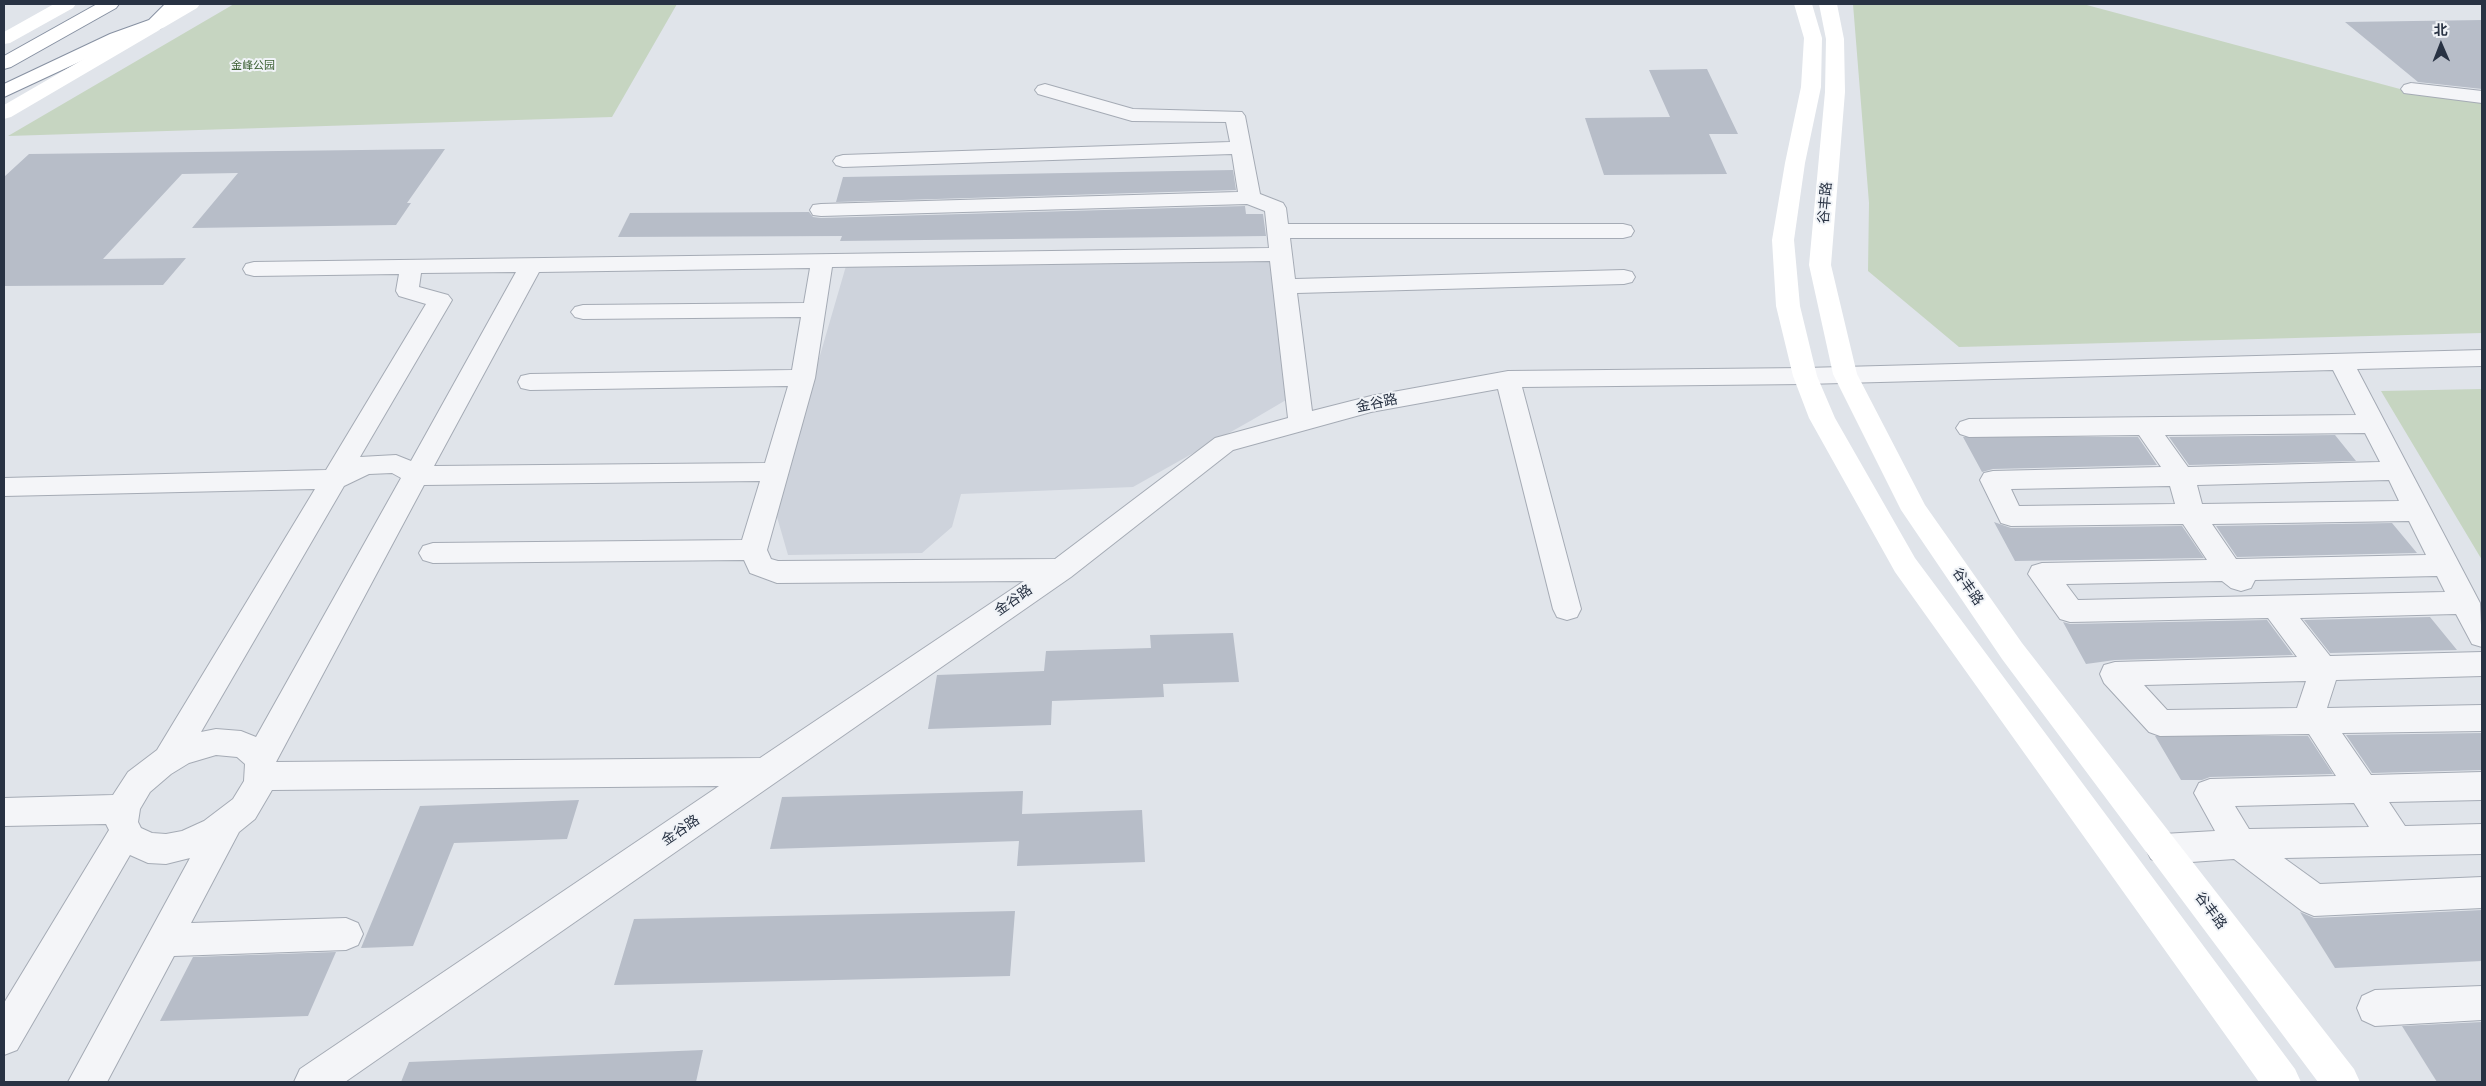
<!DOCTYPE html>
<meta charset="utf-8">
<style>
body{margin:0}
#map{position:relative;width:2486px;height:1086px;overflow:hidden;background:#e0e4ea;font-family:Poppins,"Noto Sans SC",sans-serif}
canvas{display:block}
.frame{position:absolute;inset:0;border:5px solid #283243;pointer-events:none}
.north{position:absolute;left:2416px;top:20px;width:50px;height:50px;-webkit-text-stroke:4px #f0f3f7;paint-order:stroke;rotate:359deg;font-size:14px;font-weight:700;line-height:20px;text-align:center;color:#283243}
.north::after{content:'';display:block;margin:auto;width:18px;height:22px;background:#283243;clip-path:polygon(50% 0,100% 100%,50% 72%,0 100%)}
</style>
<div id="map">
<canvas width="2486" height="1086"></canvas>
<div class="frame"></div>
<div class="north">北</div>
</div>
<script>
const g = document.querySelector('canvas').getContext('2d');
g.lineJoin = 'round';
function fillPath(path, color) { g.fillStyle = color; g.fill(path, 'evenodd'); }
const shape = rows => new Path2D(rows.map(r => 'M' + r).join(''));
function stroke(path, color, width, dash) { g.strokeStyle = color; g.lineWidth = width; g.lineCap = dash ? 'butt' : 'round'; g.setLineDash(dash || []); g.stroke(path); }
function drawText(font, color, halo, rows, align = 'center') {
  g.font = font + ' Poppins,"Noto Sans SC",sans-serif'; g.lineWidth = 4; g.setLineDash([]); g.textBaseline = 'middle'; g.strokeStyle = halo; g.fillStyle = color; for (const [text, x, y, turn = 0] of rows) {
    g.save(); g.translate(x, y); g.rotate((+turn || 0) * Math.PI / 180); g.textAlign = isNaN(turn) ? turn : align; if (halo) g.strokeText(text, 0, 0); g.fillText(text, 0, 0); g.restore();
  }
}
fillPath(shape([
 [1270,260,1286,400,1252,420,1133,487,961,494,952,527,922,553,788,555,775,510,846,266]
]), '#ced3dc');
fillPath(shape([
 [234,4,677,4,612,117,8,136],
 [1853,4,2083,4,2400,89,2482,100,2482,333,1959,347,1868,271,1869,203],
 [2482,389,2482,560,2381,391]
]), '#c6d5c1');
fillPath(shape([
 [2482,20,2482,89,2418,82,2345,22],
 [1707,69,1738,134,1709,134,1727,174,1604,175,1585,118,1670,117,1649,70],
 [445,149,407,203,411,203,396,225,192,228,238,173,182,174,103,259,186,258,163,285,4,286,4,177,29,154],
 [1233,170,1236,190,836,202,843,177],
 [1245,206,1246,214,1263,214,1266,236,840,241,842,236,618,237,630,213,809,212,813,217,821,218],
 [2335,435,2356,461,2189,465,2169,437],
 [1963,437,2138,437,2157,465,1993,469,1982,472],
 [1994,522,2011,528,2182,526,2204,558,2015,561],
 [2392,523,2417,553,2237,557,2216,526],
 [2430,617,2457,650,2330,653,2304,620],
 [2267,620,2293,655,2115,660,2086,664,2063,622,2070,624],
 [1233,633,1239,682,1163,684,1164,697,1052,701,1051,725,928,729,937,675,1044,671,1046,651,1151,648,1150,635],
 [2482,733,2482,770,2372,773,2346,735],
 [2155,736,2308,736,2333,774,2210,777,2202,780,2181,780],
 [1023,791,1022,814,1142,810,1145,862,1017,866,1019,841,770,849,782,797],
 [579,800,567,839,454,843,413,946,361,948,420,806],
 [2482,910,2482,961,2335,968,2300,912,2314,918],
 [1015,911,1010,976,614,985,634,919],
 [336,952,308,1016,160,1021,193,957],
 [2482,1022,2482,1082,2437,1082,2402,1026],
 [703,1050,696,1082,401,1082,409,1062]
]), '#b7bdc8');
const street = shape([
 [2411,83,2482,91,2482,103,2404,93,2401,89,2404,85,2411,83],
 [1045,84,1133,109,1242,112,1245,116,1260,194,1283,203,1286,208,1288,224,1623,224,1631,226,1634,231,1631,236,1623,238,1290,238,1295,279,1624,270,1632,272,1635,277,1632,282,1624,284,1297,293,1312,411,1371,396,1508,371,1805,368,2482,350,2482,366,2357,369,2480,603,2482,647,2472,644,2456,614,2300,618,2330,656,2482,652,2482,676,2336,680,2327,708,2482,705,2482,731,2342,733,2371,775,2482,772,2482,800,2389,802,2405,826,2482,824,2482,854,2284,858,2320,884,2482,877,2482,908,2314,916,2302,911,2234,859,2163,864,2151,859,2146,849,2151,839,2163,834,2215,831,2194,793,2199,783,2210,779,2336,776,2309,734,2160,736,2149,732,2104,683,2100,674,2104,665,2115,662,2297,657,2268,618,2070,622,2060,619,2028,574,2032,566,2042,563,2207,560,2183,524,2011,526,2001,523,1980,480,1984,473,1993,471,2161,467,2139,435,1969,437,1960,434,1956,428,1960,422,1969,419,2356,415,2333,370,1805,384,1522,387,1581,609,1577,617,1567,620,1557,617,1553,609,1498,389,1371,412,1233,450,1071,577,345,1082,294,1082,300,1069,719,786,272,790,255,819,239,832,191,923,346,918,358,923,363,934,358,945,346,950,174,956,107,1082,68,1082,190,858,166,864,148,863,130,855,17,1050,4,1055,4,1003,109,830,106,824,4,826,4,798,113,795,128,772,157,750,315,489,4,496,4,478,326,470,426,304,399,296,396,291,399,274,254,276,246,274,243,269,246,264,254,262,1269,248,1265,211,1247,204,821,216,813,215,810,210,813,205,821,204,1238,192,1232,154,843,167,836,165,833,161,836,157,843,155,1230,142,1226,122,1132,121,1038,94,1035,90,1038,86,1045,84],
 [1270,261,1288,418,1215,438,1055,559,778,561,771,559,767,550,815,378,832,267,1270,261],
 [810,268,804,303,583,305,575,307,571,312,575,317,583,319,801,317,792,370,530,374,521,376,518,382,521,388,530,390,788,386,765,463,434,466,539,272,810,268],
 [516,272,411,461,396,455,360,457,452,300,448,295,419,287,421,273,516,272],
 [2365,433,2380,462,2188,467,2165,435,2365,433],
 [392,473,401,478,256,737,241,731,216,729,201,732,344,486,369,474,392,473],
 [2389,480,2399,501,2202,504,2197,485,2389,480],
 [760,481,742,540,433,543,423,546,419,553,423,560,433,563,744,560,750,573,777,583,1024,581,760,758,276,762,424,485,760,481],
 [2170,486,2175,504,2019,506,2011,489,2170,486],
 [2409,521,2426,555,2236,559,2212,524,2409,521],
 [2437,576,2445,592,2078,600,2066,584,2222,581,2231,588,2241,591,2251,588,2255,580,2437,576],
 [2306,681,2297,708,2167,710,2144,685,2306,681],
 [216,755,237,757,245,764,244,781,233,799,204,821,182,831,166,834,152,833,141,828,138,822,140,809,150,792,171,774,189,763,216,755],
 [2354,803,2369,827,2249,829,2235,806,2354,803],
 [2482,986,2482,1020,2375,1026,2362,1020,2357,1008,2362,996,2375,990,2482,986]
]);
const highway = shape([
 [97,4,119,4,116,8,11,67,4,69,4,56,97,4],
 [165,4,184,4,161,28,122,42,4,97,4,84,110,34,149,20,165,4]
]);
stroke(street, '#a5abb5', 2);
stroke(highway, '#8791a2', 2);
fillPath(street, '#f4f5f8');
fillPath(shape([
 [54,4,76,4,73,8,10,43,4,44,4,32,54,4],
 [179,4,200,4,197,8,11,117,4,119,4,105,179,4],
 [1794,4,1812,4,1822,38,1821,87,1805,163,1794,240,1800,306,1817,376,1835,418,1915,558,2295,1069,2301,1082,2259,1082,1895,572,1809,418,1793,376,1776,306,1772,240,1785,163,1801,87,1804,38,1794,4],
 [1819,4,1837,4,1844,39,1845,92,1831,265,1857,374,1925,505,2022,643,2354,1069,2360,1082,2318,1082,2002,659,1901,510,1833,374,1809,265,1825,92,1826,39,1819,4]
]), '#fff');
fillPath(highway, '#fff');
drawText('11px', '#3c6034', '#f0f3f7', [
 ["金峰公园",253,66]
]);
drawText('14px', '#283243', '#f0f3f7', [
 ["谷丰路",1826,203,-85],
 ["金谷路",1377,404,-12],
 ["谷丰路",1967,587,55],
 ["金谷路",1014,601,-35],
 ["金谷路",681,831,-34],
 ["谷丰路",2210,911,53]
]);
</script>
